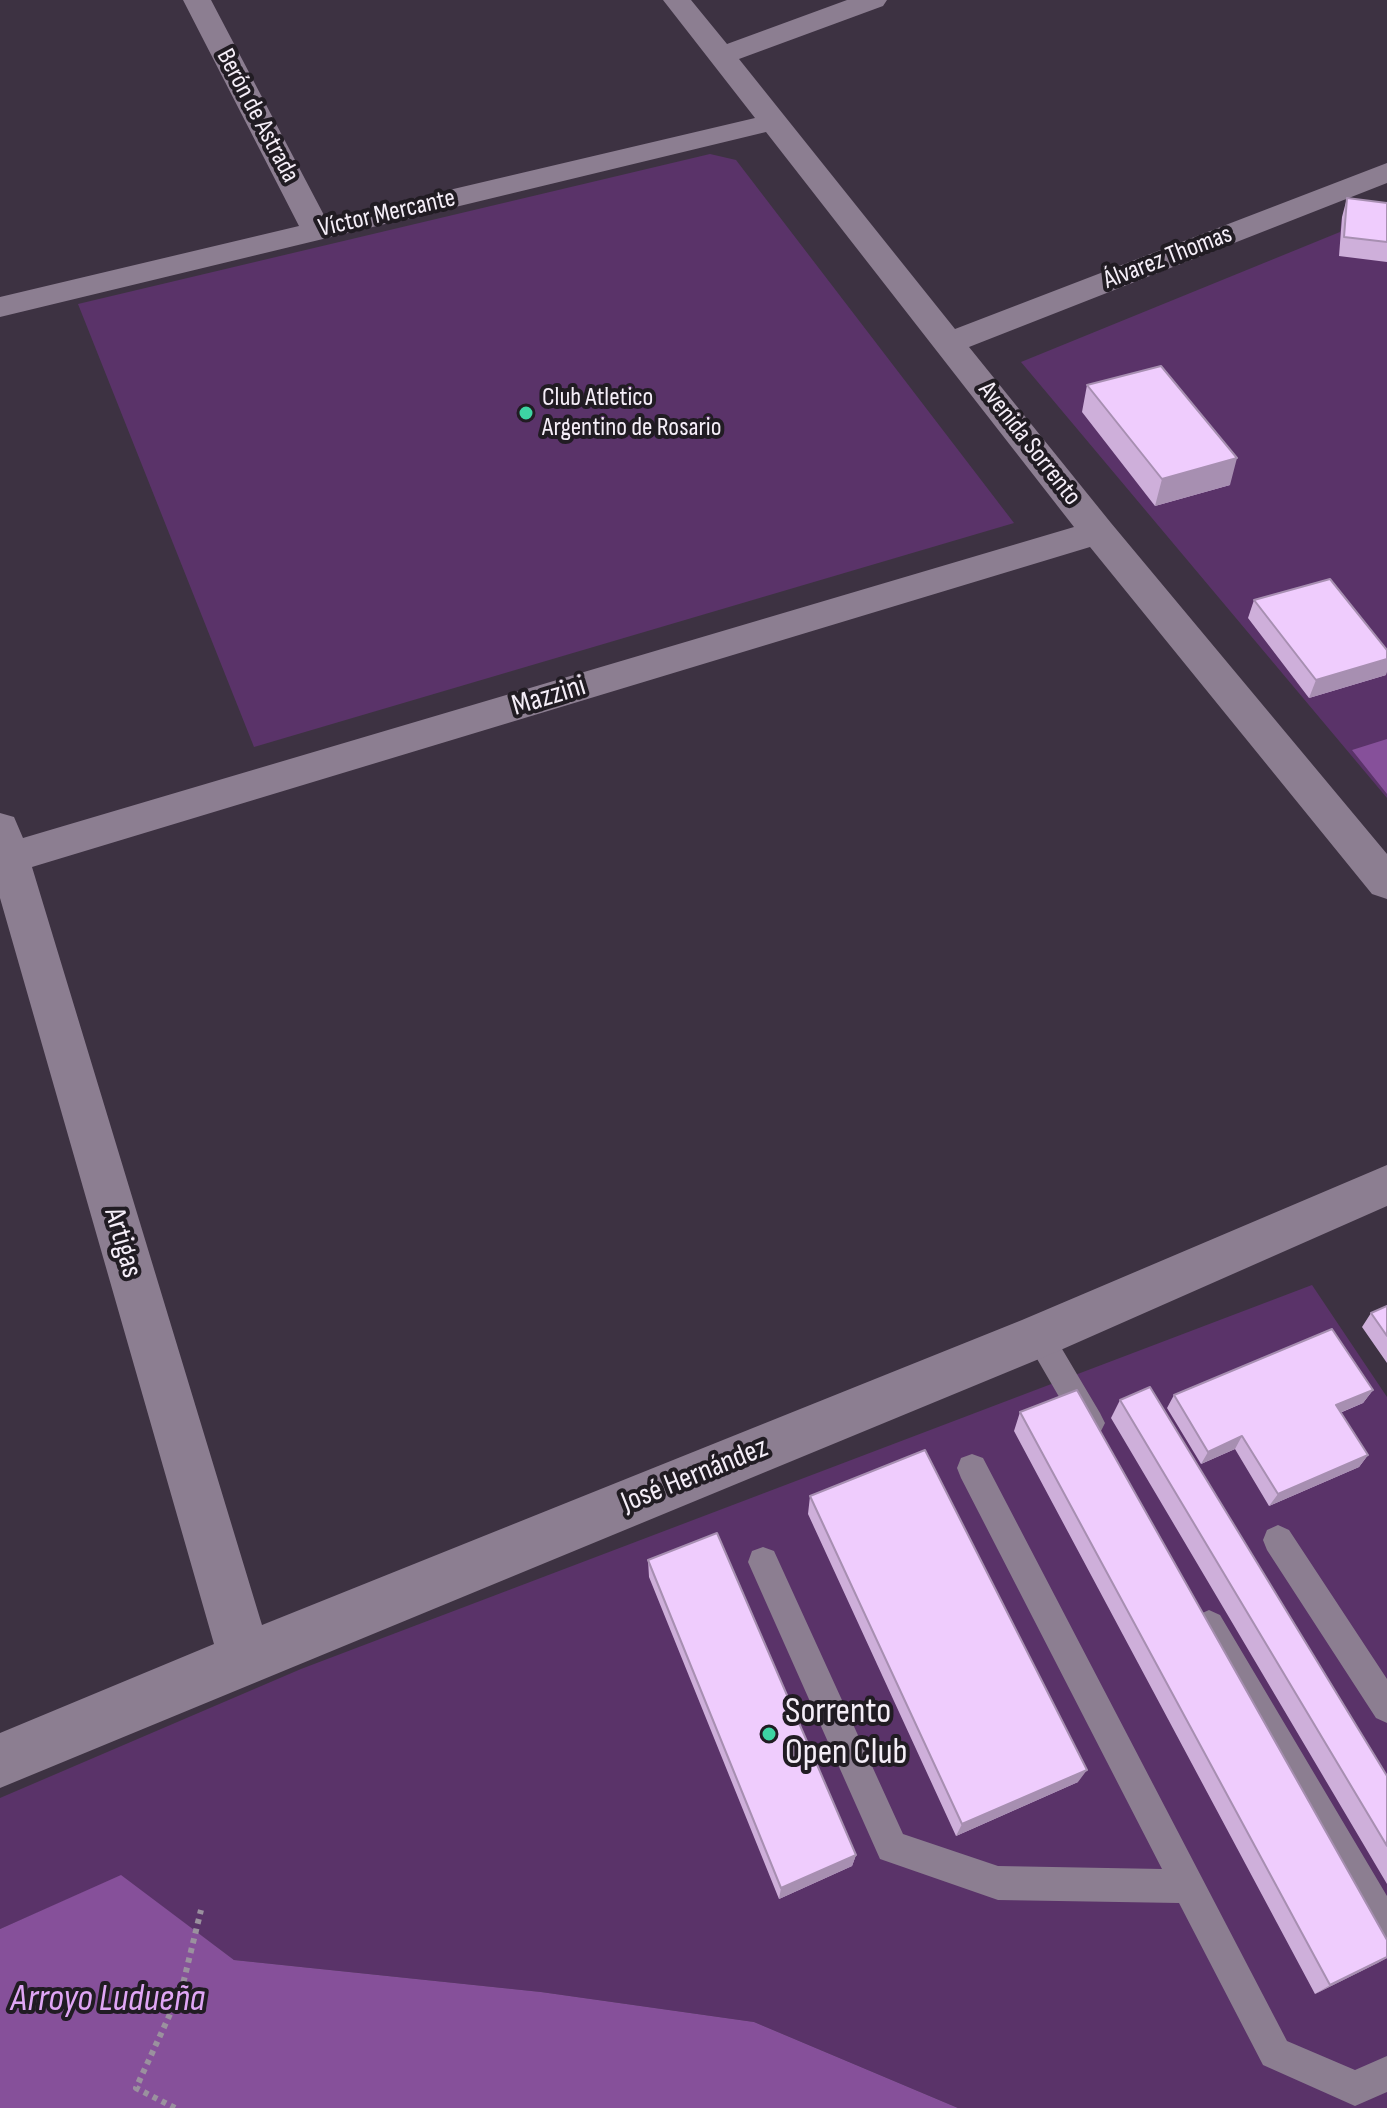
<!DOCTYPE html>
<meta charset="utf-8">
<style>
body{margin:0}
canvas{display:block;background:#3d3242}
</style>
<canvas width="1387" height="2108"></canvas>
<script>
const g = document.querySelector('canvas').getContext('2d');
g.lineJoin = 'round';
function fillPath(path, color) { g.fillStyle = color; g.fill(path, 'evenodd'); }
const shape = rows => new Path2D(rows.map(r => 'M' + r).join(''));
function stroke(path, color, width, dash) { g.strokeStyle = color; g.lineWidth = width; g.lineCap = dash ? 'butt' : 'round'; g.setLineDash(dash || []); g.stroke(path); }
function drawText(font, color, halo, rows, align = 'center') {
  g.font = font + ' "Sofia Sans Condensed",sans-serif'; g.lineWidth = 8; g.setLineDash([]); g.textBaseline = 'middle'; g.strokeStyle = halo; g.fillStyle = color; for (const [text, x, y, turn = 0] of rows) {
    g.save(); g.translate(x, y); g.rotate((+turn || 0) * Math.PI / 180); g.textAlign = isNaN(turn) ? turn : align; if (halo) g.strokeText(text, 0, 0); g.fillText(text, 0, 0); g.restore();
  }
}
fillPath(shape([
 [710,154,736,160,1014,523,254,747,78,304],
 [1342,217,1387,223,1387,798,1021,362,1340,232],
 [1312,1285,1387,1397,1387,2108,958,2108,754,2022,541,1992,234,1960,121,1876,0,1929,0,1798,301,1669]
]), '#5a3369');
fillPath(shape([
 [1387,739,1387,794,1352,750],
 [121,1875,234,1960,541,1992,754,2022,958,2108,0,2108,0,1929]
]), '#86509a');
stroke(shape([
 [175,2108,136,2088,182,1988,201,1910]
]), '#9a919e', 6, [5, 5]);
fillPath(shape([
 [1039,1323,1049,1327,1100,1413,1105,1423,1100,1433,1090,1437,1080,1433,1029,1345,1025,1336,1029,1327,1039,1323],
 [972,1454,983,1458,1287,2041,1355,2070,1387,2056,1387,2092,1355,2106,1263,2065,1179,1903,998,1900,880,1859,748,1562,752,1551,763,1547,774,1551,903,1834,998,1866,1162,1869,961,1478,957,1468,961,1458,972,1454],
 [1278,1525,1289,1530,1387,1679,1387,1723,1376,1718,1267,1550,1263,1540,1267,1530,1278,1525],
 [1209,1610,1220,1615,1387,1896,1387,1945,1375,1940,1198,1637,1193,1626,1198,1615,1209,1610]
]), '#8c7e91');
fillPath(shape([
 [183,0,211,0,326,219,755,118,663,0,691,0,727,44,847,0,887,0,883,6,739,59,955,329,1387,163,1387,183,969,347,1111,523,1387,854,1387,899,1372,894,1090,547,32,867,262,1625,1022,1320,1387,1165,1387,1206,1056,1352,0,1788,0,1733,214,1644,0,898,0,813,14,817,23,838,1074,527,766,132,0,317,0,297,299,226,183,0]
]), '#8c7e91');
fillPath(shape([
 [1347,198,1387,203,1387,262,1339,256,1342,217],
 [1087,385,1230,485,1155,506,1082,412],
 [1254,600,1386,675,1309,698,1248,618],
 [1387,1306,1387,1363,1362,1327,1371,1313],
 [1373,1390,1363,1403,1340,1413,1368,1455,1359,1467,1269,1506,1235,1449,1201,1464,1167,1408,1174,1395],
 [1120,1400,1387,1776,1387,1884,1111,1418],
 [1020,1412,1387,1958,1315,1994,1014,1431],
 [810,1496,1078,1782,956,1836,808,1514],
 [648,1560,856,1855,852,1866,779,1899,649,1577]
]), '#ceafda');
fillPath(shape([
 [1237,458,1230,485,1155,506,1162,479],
 [1387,659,1387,672,1386,675,1309,698,1316,680],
 [1373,1390,1363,1403,1327,1418,1336,1405],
 [1242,1436,1235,1449,1201,1464,1208,1452],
 [1368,1455,1359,1467,1269,1506,1278,1494],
 [1087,1770,1078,1782,956,1836,962,1824],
 [856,1855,852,1866,779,1899,781,1888],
 [1387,1958,1378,1963,1315,1994,1330,1985]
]), '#a78fb1');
const building = shape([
 [1347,198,1387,203,1387,242,1344,237,1347,198],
 [1161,366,1237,458,1162,479,1087,385,1161,366],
 [1330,579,1387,650,1387,659,1316,680,1254,600,1330,579],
 [1387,1306,1387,1336,1371,1313,1387,1306],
 [1332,1329,1373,1390,1336,1405,1368,1455,1278,1494,1242,1436,1208,1452,1174,1395,1332,1329],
 [1150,1387,1387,1776,1387,1846,1120,1400,1150,1387],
 [1077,1390,1387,1940,1387,1957,1330,1985,1020,1412,1077,1390],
 [925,1450,1087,1770,962,1824,810,1496,925,1450],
 [717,1533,856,1855,781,1888,648,1560,717,1533]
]);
fillPath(building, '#efccfd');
stroke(building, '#a78fb1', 2);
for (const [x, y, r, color] of [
 [526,413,8,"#3dd4a3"],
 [769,1734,8,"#3dd4a3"]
]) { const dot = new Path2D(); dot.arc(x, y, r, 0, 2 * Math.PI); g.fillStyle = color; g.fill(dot); stroke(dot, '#211c23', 3); }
drawText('26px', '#f5eef8', '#211c23', [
 ["Berón de Astrada",257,116,62],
 ["Víctor Mercante",387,214,-13],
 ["Álvarez Thomas",1168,258,-21],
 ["Avenida Sorrento",1029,444,52]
]);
drawText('26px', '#f5eef8', '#211c23', [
 ["Club Atletico",542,398],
 ["Argentino de Rosario",542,428]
], 'left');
drawText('30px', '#f5eef8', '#211c23', [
 ["Mazzini",549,697,-17],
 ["Artigas",122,1243,74],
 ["José Hernández",695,1476,-22]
]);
drawText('36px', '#f5eef8', '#211c23', [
 ["Sorrento",785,1713],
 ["Open Club",785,1754]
], 'left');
drawText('italic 38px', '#e0a6f5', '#211c23', [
 ["Arroyo Ludueña",108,2000]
]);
</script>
